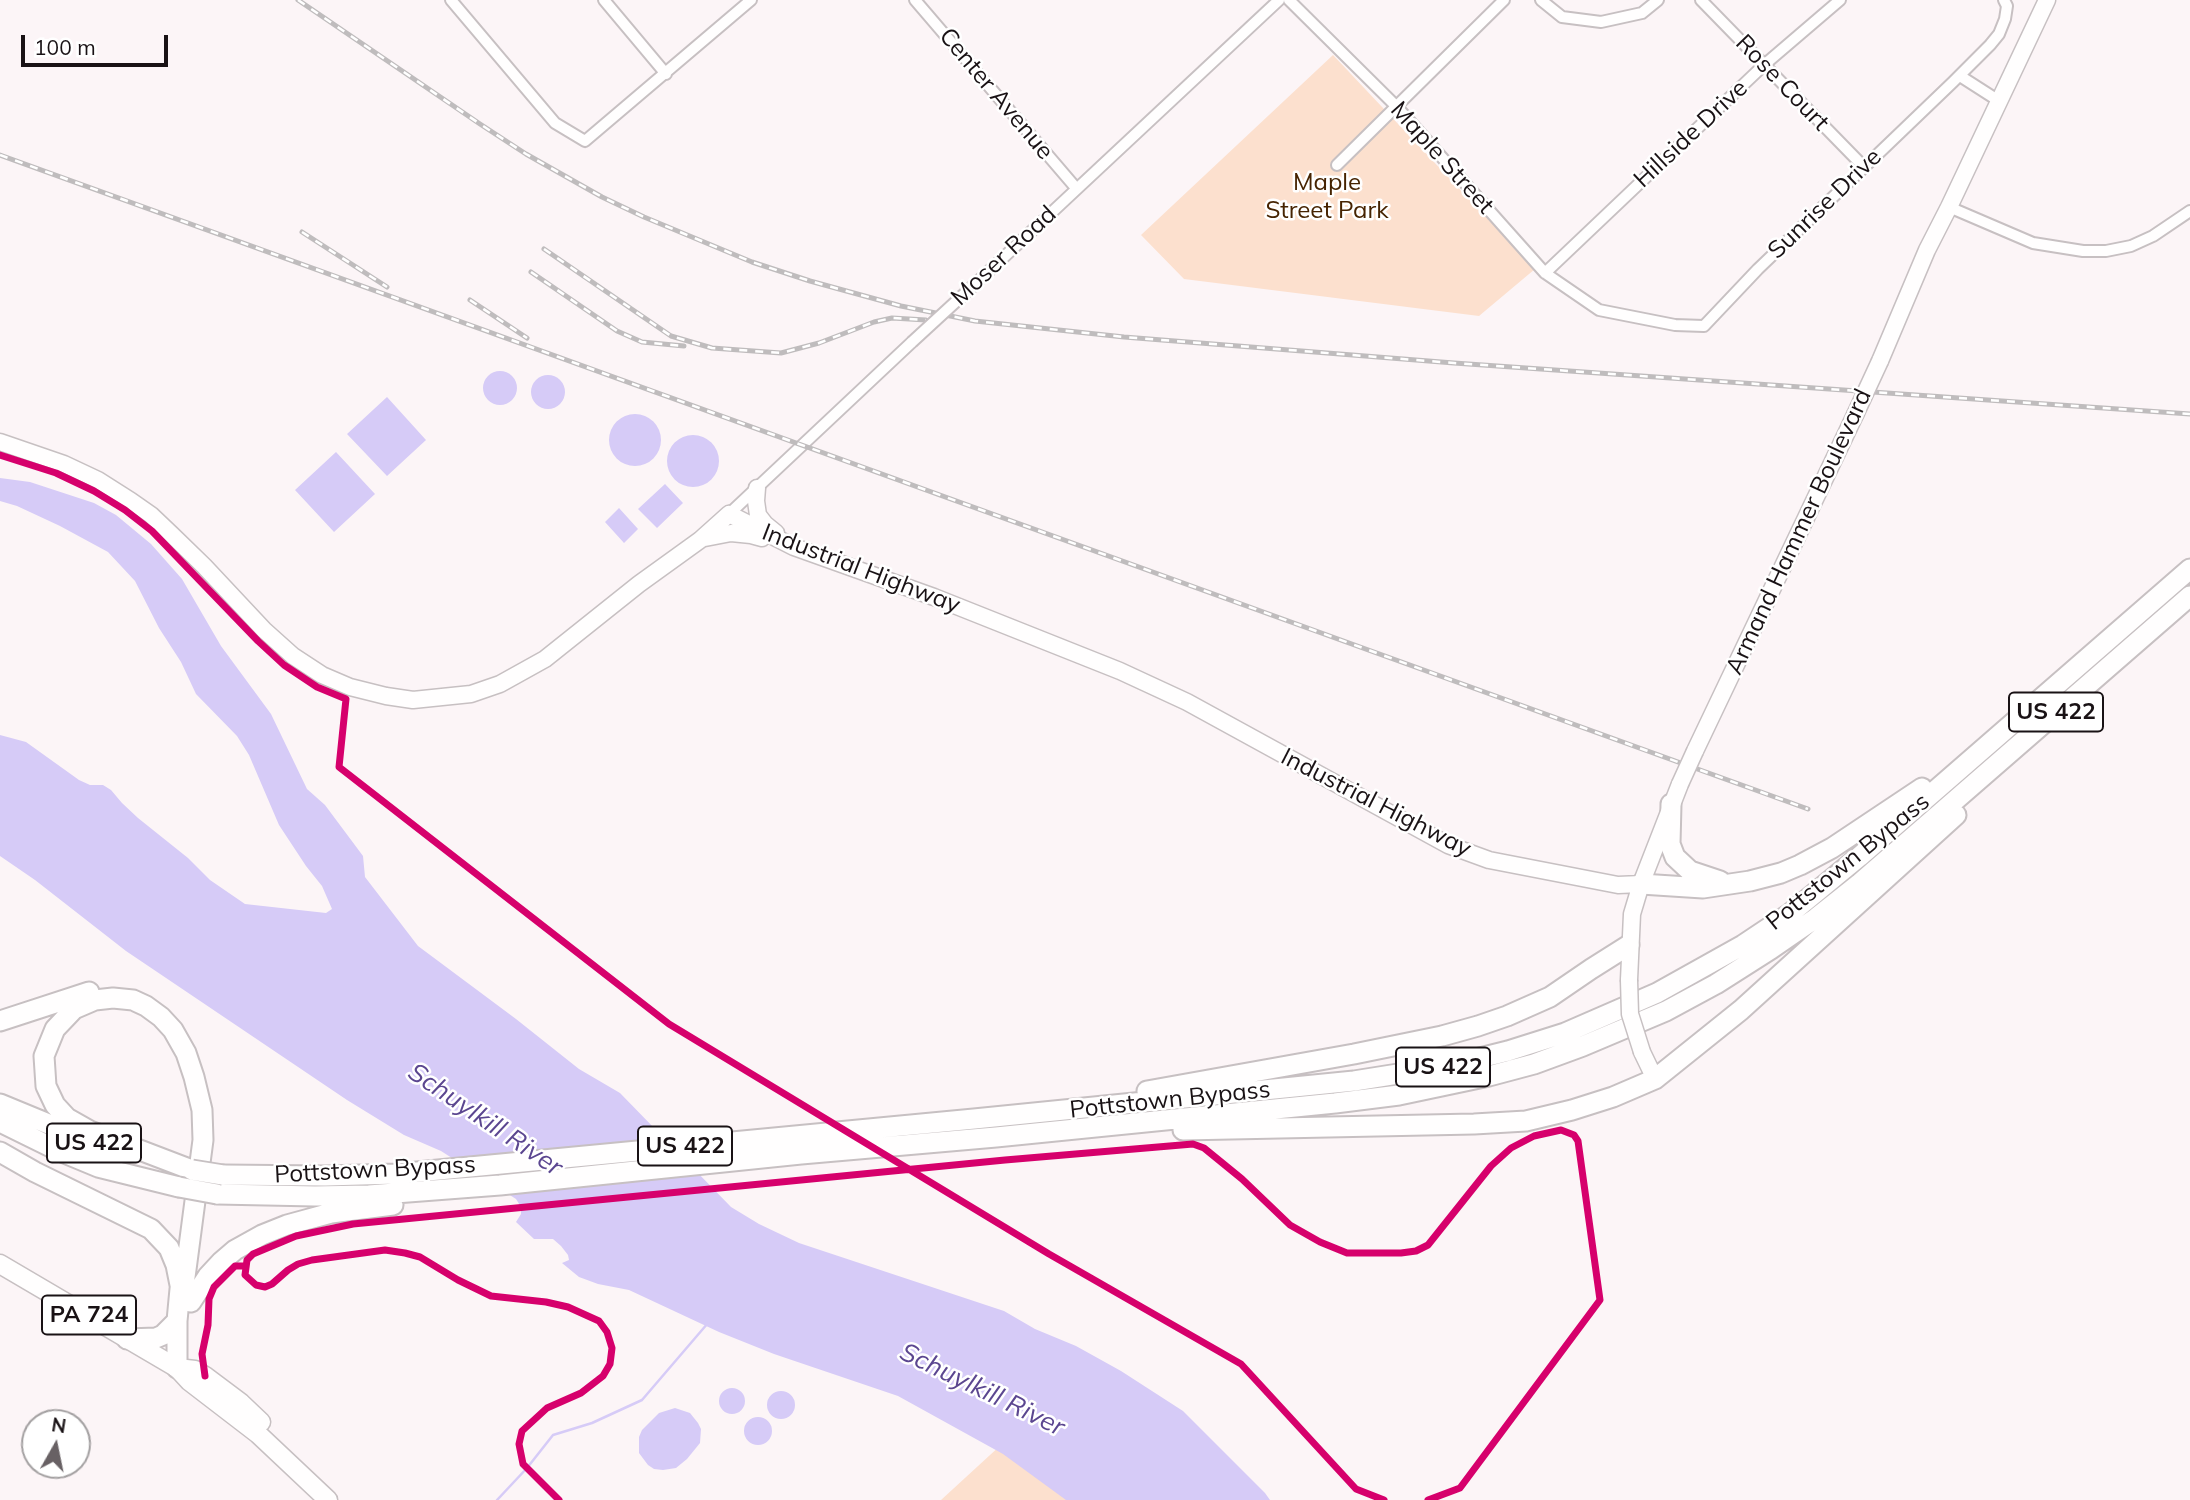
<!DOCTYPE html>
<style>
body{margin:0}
#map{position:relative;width:2190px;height:1500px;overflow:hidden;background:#fcf5f7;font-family:Mulish,sans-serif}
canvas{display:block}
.north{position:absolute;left:21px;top:1409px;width:70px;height:70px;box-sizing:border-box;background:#fff;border:2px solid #a3a0a1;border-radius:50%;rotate:9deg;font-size:19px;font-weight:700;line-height:28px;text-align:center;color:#191215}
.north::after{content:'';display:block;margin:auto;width:24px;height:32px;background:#686164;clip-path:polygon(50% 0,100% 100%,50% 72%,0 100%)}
.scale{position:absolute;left:21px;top:35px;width:147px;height:32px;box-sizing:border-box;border:4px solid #191215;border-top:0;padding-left:9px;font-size:21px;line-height:24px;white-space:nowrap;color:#191215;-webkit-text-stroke:5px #fff;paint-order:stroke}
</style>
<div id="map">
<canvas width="2190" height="1500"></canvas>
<div class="north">N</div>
<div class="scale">100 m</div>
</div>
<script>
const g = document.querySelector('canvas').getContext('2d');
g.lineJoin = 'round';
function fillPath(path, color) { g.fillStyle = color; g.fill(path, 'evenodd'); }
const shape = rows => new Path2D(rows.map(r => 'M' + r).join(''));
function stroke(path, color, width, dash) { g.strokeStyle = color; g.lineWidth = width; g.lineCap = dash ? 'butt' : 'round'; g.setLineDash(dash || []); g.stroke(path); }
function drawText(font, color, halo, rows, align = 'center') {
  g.font = font + ' Mulish,sans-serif'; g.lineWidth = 5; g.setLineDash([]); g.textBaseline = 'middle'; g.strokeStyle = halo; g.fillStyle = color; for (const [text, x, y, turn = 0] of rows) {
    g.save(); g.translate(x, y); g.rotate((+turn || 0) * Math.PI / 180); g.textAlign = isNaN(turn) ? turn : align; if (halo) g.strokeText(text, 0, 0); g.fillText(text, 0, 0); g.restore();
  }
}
fillPath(shape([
 [1333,55,1535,269,1479,316,1184,279,1141,235],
 [1002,1444,1069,1500,941,1500]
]), '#fce0ce');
fillPath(shape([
 '483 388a17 17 0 1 1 34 0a17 17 0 1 1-34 0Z',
 '531 392a17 17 0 1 1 34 0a17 17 0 1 1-34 0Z',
 [387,397,426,440,387,476,347,434],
 '609 440a26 26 0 1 1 52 0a26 26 0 1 1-52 0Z',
 '667 461a26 26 0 1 1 52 0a26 26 0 1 1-52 0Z',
 [336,452,375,494,334,532,295,490],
 [0,478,30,482,94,503,116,515,151,544,182,579,221,646,271,714,307,789,325,805,363,856,365,877,418,946,516,1019,579,1069,620,1093,731,1207,759,1224,799,1243,1004,1311,1035,1329,1076,1346,1121,1371,1183,1411,1265,1493,1270,1500,1066,1500,1003,1454,898,1396,774,1354,719,1332,629,1290,598,1284,579,1277,562,1263,569,1260,568,1255,561,1246,553,1239,534,1239,516,1222,521,1214,521,1207,516,1199,441,1151,404,1135,347,1100,126,951,35,880,0,856,0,735,26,742,79,780,90,785,103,785,111,790,122,803,138,818,188,858,210,880,245,904,326,913,332,909,322,886,306,866,279,825,249,755,237,736,196,694,181,662,159,628,135,581,108,552,60,526,17,506,0,501],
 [665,484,683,503,657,528,638,509],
 [619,508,638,529,624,543,605,522],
 '719 1401a13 13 0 1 1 26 0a13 13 0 1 1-26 0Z',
 '767 1405a14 14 0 1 1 28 0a14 14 0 1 1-28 0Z',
 [675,1408,690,1413,698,1423,701,1429,700,1443,687,1459,676,1468,663,1470,654,1469,648,1465,639,1453,639,1437,642,1430,659,1413],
 '744 1431a14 14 0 1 1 28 0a14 14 0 1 1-28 0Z'
]), '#d6cbf7');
stroke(shape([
 [497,1500,527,1468,553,1435,592,1423,642,1400,708,1323]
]), '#d6cbf7', 2.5);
const street = shape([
 [451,0,555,123,585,141,751,0],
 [604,0,666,74],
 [915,0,1076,188],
 [1289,0,1397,107,1545,273,1599,310,1675,325,1704,326,1758,269,1953,82,1990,45,1999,34,2005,19,2007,6,2004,0],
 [1541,0,1562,17,1601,22,1642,13,1658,0],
 [1701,0,1863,166],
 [1960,76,1999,101],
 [1337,165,1504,0],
 [1949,207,2033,243,2083,251,2106,251,2131,246,2153,236,2190,211],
 [1545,273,1764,65,1840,0],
 [974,285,1279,0],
 [729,514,912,342]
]);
const secondary = shape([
 [1880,361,1927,250,1949,207,2047,0],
 [0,442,64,464,98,480,131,501,151,515,171,534,204,566,264,630,293,656,322,675,350,687,386,696,413,700,471,694,500,684,545,659,639,584,700,540,729,514,794,547,934,597,1120,671,1187,702,1448,845,1489,860,1618,885,1641,884],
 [757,488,756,501,758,515,765,524,776,533],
 [705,538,731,533,751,535,762,538],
 [1695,751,1855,415],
 [1629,980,1632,914,1641,884,1680,784],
 [1642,1052,1655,1079]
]);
const primary = shape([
 [0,1264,177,1368,189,1381,258,1434,328,1500],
 [177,1368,195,1370,205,1376,241,1403,261,1422]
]);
const highway = shape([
 [1671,804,1670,844,1675,857,1690,871,1720,881],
 [1641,884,1703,888,1750,881,1781,873,1800,865,1832,848,1922,788],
 [0,1021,89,992],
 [1147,1091,1354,1054,1442,1036,1478,1026,1507,1016,1550,997,1591,969,1629,945],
 [0,1104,80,1137],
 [0,1122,57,1150,98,1167,179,1187],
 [1183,1130,1474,1124,1526,1121,1572,1110,1613,1097,1655,1079,1741,1010,1956,815],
 [0,1152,35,1172,151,1229,169,1248,176,1265,180,1285],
 [223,1175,325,1176,396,1174,974,1119,1354,1081,1448,1066,1508,1051,1565,1033,1657,993,1743,945,1791,913,1859,857,2190,569],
 [217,1194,315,1196,369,1195,500,1185,801,1154,996,1137,1335,1103,1399,1095,1489,1076,1534,1064,1583,1046,1666,1011,1716,984,1771,949,1816,918,1860,883,2190,596],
 [191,1302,208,1276,221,1262,235,1250,262,1235,287,1225,331,1213,393,1205],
 [127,1339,156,1338,163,1335,177,1321],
 [177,1368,177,1321,180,1289,185,1277,203,1140,202,1110,194,1077,186,1053,173,1030,161,1017,146,1006,133,1000,113,998,95,1000,74,1009,55,1029,44,1056,46,1086,55,1105,67,1118,90,1131,192,1170]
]);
stroke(street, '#c7c0c2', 14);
stroke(secondary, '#c7c0c2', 19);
stroke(primary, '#c7c0c2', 21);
stroke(highway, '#c7c0c2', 23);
stroke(street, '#fffefe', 10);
stroke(secondary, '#fffefe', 16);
stroke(primary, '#fffefe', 18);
stroke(highway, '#fffefe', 19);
const rail = shape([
 [298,0,480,124,526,154,602,197,644,217,752,262,810,281,901,306,975,321,1124,337,1454,363,2190,414],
 [0,155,1808,809],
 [302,232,387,287],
 [544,249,671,336,712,348,781,353,819,343,874,322,892,318,926,320],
 [531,272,617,331,642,342,684,346],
 [470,300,527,338]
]);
stroke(rail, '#bfbcbd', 5);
stroke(rail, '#fff', 2.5, [8]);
const streetBridge = shape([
 [912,342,974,285]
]);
const secondaryBridge = shape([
 [1855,415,1880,361],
 [1680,784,1695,751],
 [1629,980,1630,1014,1642,1052]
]);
const highwayBridge = shape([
 [192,1170,223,1175],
 [179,1187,217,1194]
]);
stroke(streetBridge, '#c7c0c2', 14, []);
stroke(secondaryBridge, '#c7c0c2', 19, []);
stroke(highwayBridge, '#c7c0c2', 23, []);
stroke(streetBridge, '#fffefe', 10);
stroke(secondaryBridge, '#fffefe', 16);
stroke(highwayBridge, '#fffefe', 19);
stroke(shape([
 [0,455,56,473,94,491,125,510,152,531,258,641,284,665,317,687,346,699,339,767,669,1024,1049,1254,1241,1364,1356,1489,1384,1500],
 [205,1376,202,1354,208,1325,209,1299,214,1287,235,1266,245,1266],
 [559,1500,523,1464,519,1444,522,1431,547,1408,581,1393,603,1376,610,1364,612,1348,607,1332,599,1321,568,1307,546,1302,491,1296,458,1280,420,1257,405,1253,385,1250,312,1260,298,1264,288,1270,272,1284,265,1287,256,1285,245,1275,247,1260,253,1254,296,1236,353,1224,1005,1160,1193,1144,1204,1148,1242,1179,1290,1225,1320,1242,1347,1253,1401,1253,1416,1251,1428,1245,1491,1166,1511,1148,1534,1136,1561,1130,1574,1135,1578,1141,1600,1300,1460,1488,1428,1500]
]), '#d6006c', 7);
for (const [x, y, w] of [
 [2056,712,94],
 [1443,1067,94],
 [94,1143,94],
 [685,1146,94],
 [89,1315,94]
]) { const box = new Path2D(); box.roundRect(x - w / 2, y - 19.5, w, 39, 5); g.fillStyle = '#fff'; g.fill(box); stroke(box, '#191215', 2); }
drawText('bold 23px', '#191215', null, [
 ["US 422",2056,712],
 ["US 422",1443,1067],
 ["US 422",94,1143],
 ["US 422",685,1146],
 ["PA 724",89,1315]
]);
drawText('24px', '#191215', '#fff', [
 ["Rose Court",1782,83,46],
 ["Center Avenue",996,94,50],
 ["Hillside Drive",1691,134,-43],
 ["Maple Street",1442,158,48],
 ["Sunrise Drive",1825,204,-44],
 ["Moser Road",1004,256,-43],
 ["Armand Hammer Boulevard",1799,532,-65],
 ["Industrial Highway",861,569,21],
 ["Industrial Highway",1376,803,27],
 ["Pottstown Bypass",1848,862,-39],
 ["Pottstown Bypass",1170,1100,-6],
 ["Pottstown Bypass",375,1170,-3]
]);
drawText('24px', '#462301', '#fff', [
 ["Maple",1327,183],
 ["Street Park",1327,211]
]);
drawText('italic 26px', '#5b4690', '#fff', [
 ["Schuylkill River",485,1120,34],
 ["Schuylkill River",982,1390,26]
]);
</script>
